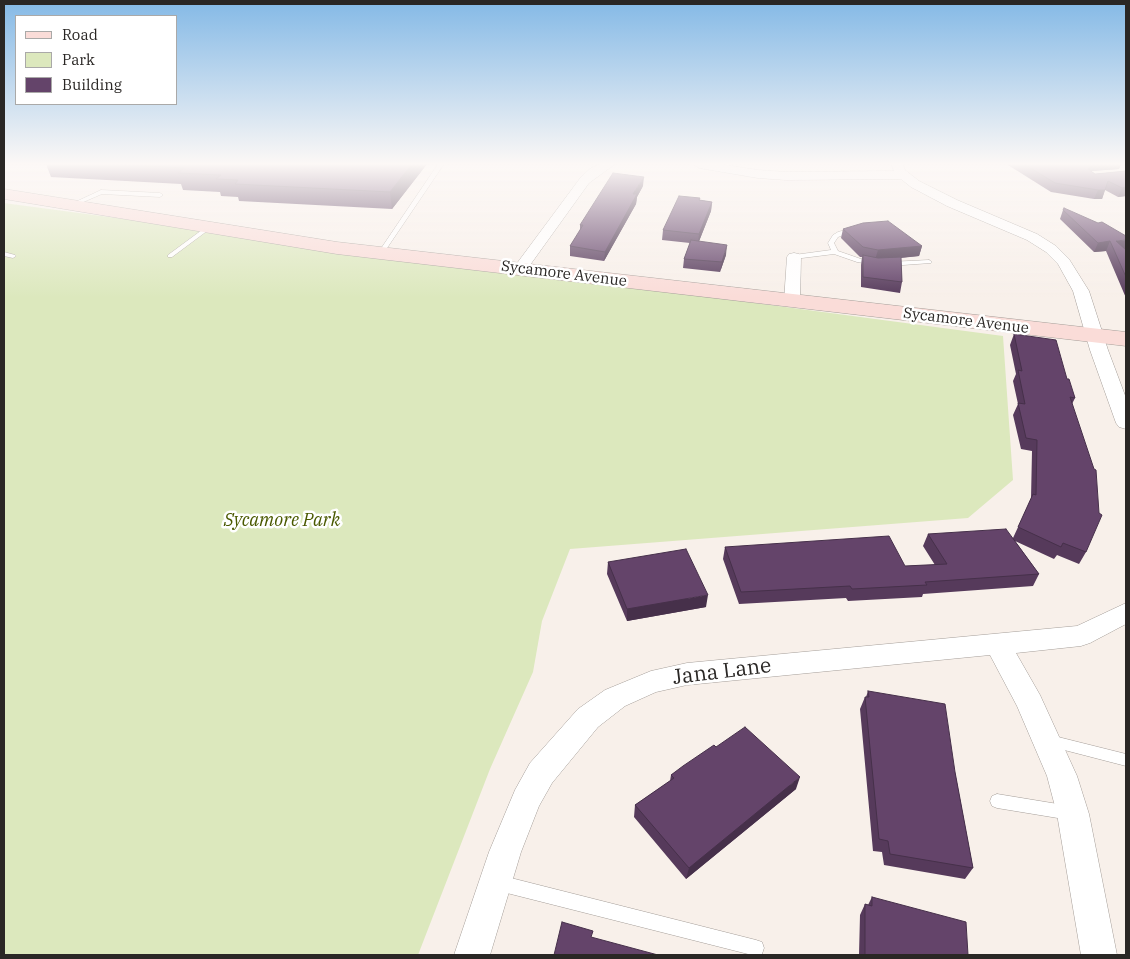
<!DOCTYPE html>
<style>
body{margin:0}
#map{position:relative;width:1130px;height:959px;overflow:hidden;background:#f8f0ea;font-family:"IBM Plex Serif",serif}
canvas{display:block}
.frame{position:absolute;inset:0;border:5px solid #2a2725;pointer-events:none}
.legend{position:absolute;left:15px;top:15px;width:162px;height:90px;box-sizing:border-box;background:#fff;border:1px solid #aaa9a8;margin:0;padding:6px 9px;list-style:none;font-size:15px;color:#2a2725}
.legend li{display:flex;align-items:center;gap:10px;height:25px}
.legend b{width:25px;border:1px solid #aaa9a8}
</style>
<div id="map">
<canvas width="1130" height="959"></canvas>
<div class="frame"></div>
<ul class="legend">
<li><b style="height:6px;background:#fadcd8"></b>Road</li>
<li><b style="height:14px;background:#dce8bd"></b>Park</li>
<li><b style="height:14px;background:#64446a"></b>Building</li>
</ul>
</div>
<script>
const g = document.querySelector('canvas').getContext('2d');
g.lineJoin = 'round';
function fillPath(path, color) { g.fillStyle = color; g.fill(path, 'evenodd'); }
const shape = rows => new Path2D(rows.map(r => 'M' + r).join(''));
function stroke(path, color, width, dash) { g.strokeStyle = color; g.lineWidth = width; g.lineCap = dash ? 'butt' : 'round'; g.setLineDash(dash || []); g.stroke(path); }
function drawText(font, color, halo, rows, align = 'center') {
  g.font = font + ' "IBM Plex Serif",serif'; g.lineWidth = 5; g.setLineDash([]); g.textBaseline = 'middle'; g.strokeStyle = halo; g.fillStyle = color; for (const [text, x, y, turn = 0] of rows) {
    g.save(); g.translate(x, y); g.rotate((+turn || 0) * Math.PI / 180); g.textAlign = isNaN(turn) ? turn : align; if (halo) g.strokeText(text, 0, 0); g.fillText(text, 0, 0); g.restore();
  }
}
fillPath(shape([
 [4,203,1003,336,1013,480,968,518,570,549,542,621,533,672,490,769,418,955,4,955]
]), '#dce8bd');
const lane = shape([
 [438,164,444,164,383,254,379,254,378,253,438,164],
 [101,190,160,193,163,195,160,197,102,194,74,206,69,205,101,190],
 [206,227,211,228,172,257,168,257,168,255,206,227],
 [856,227,859,229,858,230,838,237,834,243,838,251,861,259,876,263,876,265,857,262,834,254,794,259,791,257,794,255,831,250,828,243,833,235,838,232,856,227],
 [4,252,15,255,16,256,13,258,4,256,4,252],
 [929,260,932,262,931,263,889,266,886,264,889,262,929,260],
 [1050,735,1126,754,1126,766,1045,745,1043,741,1045,737,1050,735],
 [997,794,1070,806,1075,808,1077,813,1075,818,1070,820,997,808,992,806,990,801,992,796,997,794],
 [499,875,756,940,762,942,764,948,762,954,752,955,499,891,493,889,491,883,493,877,499,875]
]);
const street = shape([
 [600,164,615,164,589,183,525,272,515,272,513,269,515,266,581,177,591,168,600,164],
 [693,164,720,164,758,170,786,172,894,171,891,164,903,164,905,170,919,181,957,200,1037,234,1056,246,1069,259,1089,291,1108,350,1126,398,1126,429,1119,427,1116,423,1090,350,1073,291,1058,264,1046,252,1027,240,947,206,911,187,901,179,786,180,758,178,699,168,693,164],
 [794,253,799,254,801,257,800,301,798,304,792,306,786,304,784,301,787,257,789,254,794,253],
 [1126,603,1126,624,1090,643,1081,646,1016,653,1040,695,1077,776,1089,814,1117,955,1081,955,1057,814,1047,776,1017,706,990,655,687,685,656,692,625,706,598,727,552,783,539,806,521,852,490,955,454,955,489,852,515,790,530,763,578,709,605,690,651,671,687,663,1077,626,1126,603]
]);
const secondary = shape([
 [4,189,337,242,1126,332,1126,346,337,254,4,199,4,189]
]);
stroke(lane, '#a59e99', 1);
stroke(street, '#a59e99', 1);
stroke(secondary, '#a59e99', 1);
fillPath(lane, '#fff');
fillPath(street, '#fff');
fillPath(secondary, '#fadcd8');
fillPath(shape([
 [46,164,427,164,392,209,239,201,238,197,221,196,220,192,183,190,181,184,51,177],
 [1008,164,1121,164,1119,169,1091,171,1095,174,1126,171,1126,196,1118,197,1105,190,1102,199,1094,199,1051,192,1008,165],
 [643,186,637,197,636,204,604,261,570,256,570,246,580,231,580,225],
 [700,198,699,200,712,202,711,211,699,241,726,255,720,272,683,268,684,259,690,243,662,240,663,230],
 [1063,210,1126,250,1126,298,1106,251,1094,252,1060,219],
 [843,229,922,246,919,256,901,258,902,282,900,293,861,287,861,265,862,257,860,257,841,238],
 [1014,334,1067,379,1075,398,1072,404,1086,552,1079,564,1057,555,1054,559,1015,541,1039,574,1033,586,923,594,922,597,848,601,846,598,739,604,723,559,725,547,905,566,935,565,923,546,928,534,1013,538,1031,499,1032,451,1021,449,1013,415,1018,404,1013,381,1016,374,1010,345],
 [608,562,706,607,627,621,607,574],
 [868,691,955,772,973,868,965,879,884,865,882,852,873,851,860,709,865,697,866,697],
 [716,747,796,789,686,879,634,817,635,805,670,781,671,775],
 [872,897,968,955,859,955,860,915,865,904,868,905]
]), '#563a5b');
fillPath(shape([
 [412,164,427,164,392,209,390,192],
 [1093,164,1121,164,1119,169,1091,171,1088,169],
 [644,177,643,186,637,197,636,204,604,261,605,252,633,194],
 [1126,187,1126,196,1118,197,1122,188],
 [1098,190,1105,190,1102,199,1094,199],
 [712,202,711,211,698,244,699,234],
 [1126,240,1126,249,1114,250,1116,241],
 [1110,241,1106,251,1094,252,1098,243],
 [727,245,726,255,720,272,722,262],
 [922,246,919,256,875,260,878,250],
 [708,595,706,607,627,621,627,609],
 [800,777,796,789,686,879,689,868]
]), '#46304a');
const building = shape([
 [111,164,412,164,390,192,235,184,238,180,216,179,221,175,178,173,184,168,111,164],
 [1024,164,1093,164,1088,169,1095,174,1126,171,1126,187,1122,188,1108,181,1105,190,1098,190,1055,183,1024,164],
 [613,173,644,177,633,194,637,194,605,252,570,246,583,225,580,225,613,173],
 [679,196,700,198,699,200,712,202,699,234,663,230,679,196],
 [1064,208,1098,223,1102,222,1126,236,1126,240,1116,241,1126,250,1126,277,1110,241,1098,243,1063,210,1064,208],
 [888,221,922,246,878,250,863,247,843,229,863,223,888,221],
 [691,240,727,245,722,262,684,259,691,240],
 [863,255,878,258,901,257,902,282,863,277,863,255],
 [1014,334,1056,340,1067,379,1069,379,1075,398,1070,397,1094,469,1096,470,1099,513,1102,515,1086,552,1063,543,1061,547,1018,527,1033,494,1036,495,1037,440,1026,438,1018,403,1025,404,1018,370,1022,371,1014,334],
 [1006,529,1039,574,925,582,927,585,852,589,850,586,741,592,725,547,889,536,905,566,947,564,928,534,1006,529],
 [686,549,708,595,627,609,608,562,686,549],
 [868,691,945,704,955,772,973,868,890,854,888,841,879,839,865,697,869,697,868,691],
 [745,727,800,777,689,868,635,805,674,778,671,775,683,766,714,745,716,747,745,727],
 [872,897,966,922,968,955,865,955,865,904,872,906,872,897],
 [562,922,593,931,591,937,658,955,554,955,562,922]
]);
fillPath(building, '#64446a');
stroke(building, '#46304a', 1);
const sky = g.createLinearGradient(0, 0, 0, 298);
sky.addColorStop(0, '#84b9e6');
sky.addColorStop(0.55, '#fcf8f6');
sky.addColorStop(1, '#fcf8f600');
g.fillStyle = sky;
g.fillRect(0, 0, 1130, 298);
drawText('15px', '#2a2725', '#fff', [
 ["Sycamore Avenue",564,274,7],
 ["Sycamore Avenue",966,321,7]
]);
drawText('italic 18px', '#4a5900', '#fff', [
 ["Sycamore Park",282,521]
]);
drawText('21px', '#2a2725', '#fff', [
 ["Jana Lane",722,672,-7]
]);
</script>
